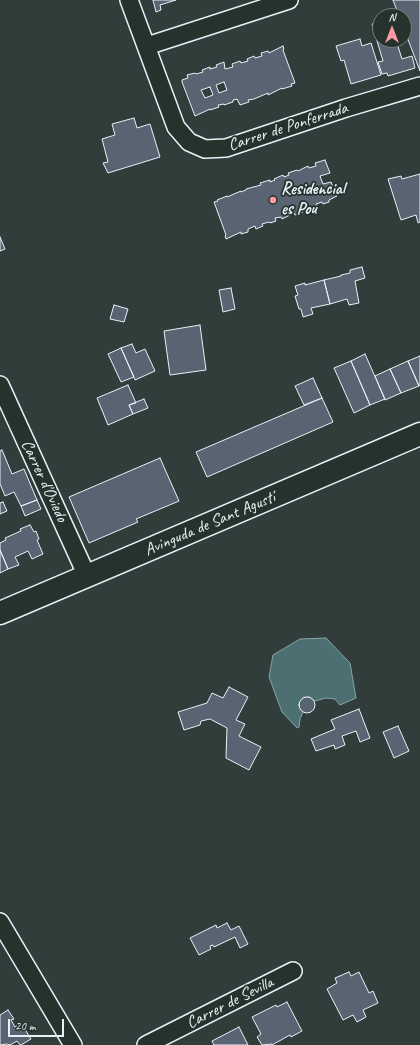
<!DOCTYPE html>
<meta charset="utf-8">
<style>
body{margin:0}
#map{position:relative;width:420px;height:1045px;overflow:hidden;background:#303d3b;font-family:Caveat,sans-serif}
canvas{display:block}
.north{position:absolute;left:372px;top:8px;width:40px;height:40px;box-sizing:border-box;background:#26332d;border:1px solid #747f7e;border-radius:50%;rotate:0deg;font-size:11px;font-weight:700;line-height:16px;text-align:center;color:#e8f1f8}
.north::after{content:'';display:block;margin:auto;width:14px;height:18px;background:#ff9aa2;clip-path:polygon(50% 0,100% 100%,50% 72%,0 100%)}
.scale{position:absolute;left:8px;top:1019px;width:56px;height:18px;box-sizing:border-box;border:2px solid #e8f1f8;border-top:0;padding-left:5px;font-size:12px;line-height:14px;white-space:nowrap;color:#e8f1f8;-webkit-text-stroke:3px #26332d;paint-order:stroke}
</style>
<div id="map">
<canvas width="420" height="1045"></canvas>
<div class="north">N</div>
<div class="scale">20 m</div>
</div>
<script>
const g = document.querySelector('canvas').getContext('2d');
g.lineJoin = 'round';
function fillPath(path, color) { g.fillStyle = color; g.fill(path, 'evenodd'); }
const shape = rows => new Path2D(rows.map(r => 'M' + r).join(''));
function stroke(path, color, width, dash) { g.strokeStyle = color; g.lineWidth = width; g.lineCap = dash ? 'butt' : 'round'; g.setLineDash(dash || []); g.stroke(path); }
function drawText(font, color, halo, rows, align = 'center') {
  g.font = font + ' Caveat,sans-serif'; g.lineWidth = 3.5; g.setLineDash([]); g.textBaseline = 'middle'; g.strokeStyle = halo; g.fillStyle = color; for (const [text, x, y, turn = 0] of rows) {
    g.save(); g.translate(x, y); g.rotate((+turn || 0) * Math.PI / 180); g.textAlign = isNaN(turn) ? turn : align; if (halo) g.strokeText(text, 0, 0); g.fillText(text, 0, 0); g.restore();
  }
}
const water = shape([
 [326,638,350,663,356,698,340,705,335,699,326,698,315,701,310,697,303,697,299,703,300,709,303,712,300,719,299,727,297,728,282,712,269,677,273,655,300,639,326,638]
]);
fillPath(water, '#4c6f72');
stroke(water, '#8aa3a8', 1);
const building = shape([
 [153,0,176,0,160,5,161,10,156,12,153,0],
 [393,0,420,0,420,71,404,29,404,16,399,16,393,0],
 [380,22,380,40,396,40,402,59,412,56,415,68,388,76,387,73,382,74,378,62,383,61,372,24,380,22],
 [360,39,362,46,371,43,381,75,351,84,344,60,341,61,336,46,360,39],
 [283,46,284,49,283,50,295,83,291,84,292,86,282,89,282,88,268,95,268,93,254,99,248,100,249,102,240,105,237,99,233,100,233,102,224,105,224,104,218,105,219,107,210,110,210,109,195,116,182,82,182,80,188,78,187,75,195,73,196,74,203,72,202,70,210,67,210,69,217,67,216,65,224,62,225,69,233,67,232,64,240,61,241,63,248,61,247,59,254,56,255,58,262,56,261,53,268,51,269,53,283,46],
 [224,82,227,90,219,93,216,85,224,82],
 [210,87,213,95,205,98,201,90,210,87],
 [134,118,137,128,150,124,160,157,108,173,103,163,108,162,102,139,115,135,112,124,134,118],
 [325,160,330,173,320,176,323,184,331,182,337,196,329,200,329,202,323,204,322,202,316,204,317,206,309,209,308,207,302,210,303,212,295,215,294,213,282,219,281,217,275,218,276,221,270,223,269,222,262,224,263,226,256,229,255,226,248,229,248,232,241,234,241,232,226,239,225,236,226,235,214,202,218,201,217,200,227,196,227,197,241,191,241,192,246,190,246,189,261,185,260,183,270,180,270,182,275,180,274,179,283,175,284,177,289,175,288,173,297,170,298,171,308,166,309,168,316,166,315,163,325,160],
 [420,174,420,222,418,223,416,215,401,220,388,179,401,176,402,179,420,174],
 [0,237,5,249,0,251,0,237],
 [362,267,365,278,355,281,359,303,349,305,347,299,330,304,324,280,341,276,341,275,350,273,350,270,362,267],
 [324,280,330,304,311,308,313,314,303,317,301,309,299,309,295,296,298,295,295,286,305,283,305,285,324,280],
 [231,288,235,309,223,312,219,290,231,288],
 [114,305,128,309,124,322,110,319,114,305],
 [200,325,206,370,170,375,164,331,200,325],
 [132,344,136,353,145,349,155,371,135,380,121,348,132,344],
 [121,348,134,377,121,382,108,354,121,348],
 [365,354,385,399,370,405,351,361,365,354],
 [420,356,420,385,419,386,408,361,420,356],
 [351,361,370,405,354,413,334,368,351,361],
 [408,361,419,386,401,393,390,369,408,361],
 [390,369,401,393,385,400,375,376,390,369],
 [313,378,322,398,304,405,295,386,313,378],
 [128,385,136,403,129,405,133,414,108,425,97,398,128,385],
 [322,398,333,422,207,477,196,452,322,398],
 [144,399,148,408,133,414,129,405,144,399],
 [2,450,12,474,24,469,37,500,21,506,14,492,5,496,0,484,0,451,2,450],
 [160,458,179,501,136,519,138,522,89,543,69,497,160,458],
 [37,500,41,509,25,516,21,506,37,500],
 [3,502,7,511,0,514,0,503,3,502],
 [30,525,34,532,36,531,39,539,37,540,43,554,32,559,28,551,15,557,19,565,8,569,0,550,0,543,6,540,5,538,21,531,20,529,30,525],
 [0,550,8,569,0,573,0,550],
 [229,687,248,697,236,720,245,724,239,736,261,747,249,770,226,758,227,728,210,719,201,721,200,725,184,730,178,712,207,703,212,693,223,698,229,687],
 '299 705a8 8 0 1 1 16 0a8 8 0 1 1-16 0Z',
 [359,709,370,738,360,742,356,731,342,736,345,745,335,749,334,745,316,751,311,739,335,729,331,720,359,709],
 [398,726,409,751,394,758,383,732,398,726],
 [227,923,231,930,239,926,248,944,240,948,235,937,214,947,213,945,210,946,211,949,199,955,190,938,216,925,217,928,227,923],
 [349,972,351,976,359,972,369,993,373,991,378,1003,363,1010,366,1017,357,1022,353,1015,343,1020,327,989,337,983,335,978,349,972],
 [287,1002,302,1031,291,1037,290,1035,272,1045,272,1044,262,1045,257,1037,261,1034,252,1017,276,1005,277,1007,287,1002],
 [8,1010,14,1019,11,1020,15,1027,21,1023,31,1039,21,1045,20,1045,17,1041,10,1045,7,1044,0,1045,0,1015,8,1010],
 [239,1027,248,1045,214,1045,212,1041,239,1027]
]);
fillPath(building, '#596472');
stroke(building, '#e8f1f8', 1);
const street = shape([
 [129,0,176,127,189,142,205,149,226,148,346,108,420,86],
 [147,46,289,0],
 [0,385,87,576],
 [0,922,73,1045],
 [146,1045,293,971]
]);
const secondary = shape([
 [0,613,420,434]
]);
stroke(street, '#e8f1f8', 20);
stroke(secondary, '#e8f1f8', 25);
stroke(street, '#26332d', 17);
stroke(secondary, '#26332d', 22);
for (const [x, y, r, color] of [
 [273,200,4,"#ff9aa2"]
]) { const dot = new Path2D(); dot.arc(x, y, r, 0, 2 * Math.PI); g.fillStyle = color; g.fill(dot); stroke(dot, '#26332d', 1.5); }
drawText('17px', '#e8f1f8', '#26332d', [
 ["Carrer de Ponferrada",288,127,-18],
 ["Carrer d'Oviedo",44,481,65],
 ["Avinguda de Sant Agustí",210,524,-23],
 ["Carrer de Sevilla",230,1003,-27]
]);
drawText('bold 17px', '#e8f1f8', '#26332d', [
 ["Residencial",281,190],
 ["es Pou",281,210]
], 'left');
</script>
